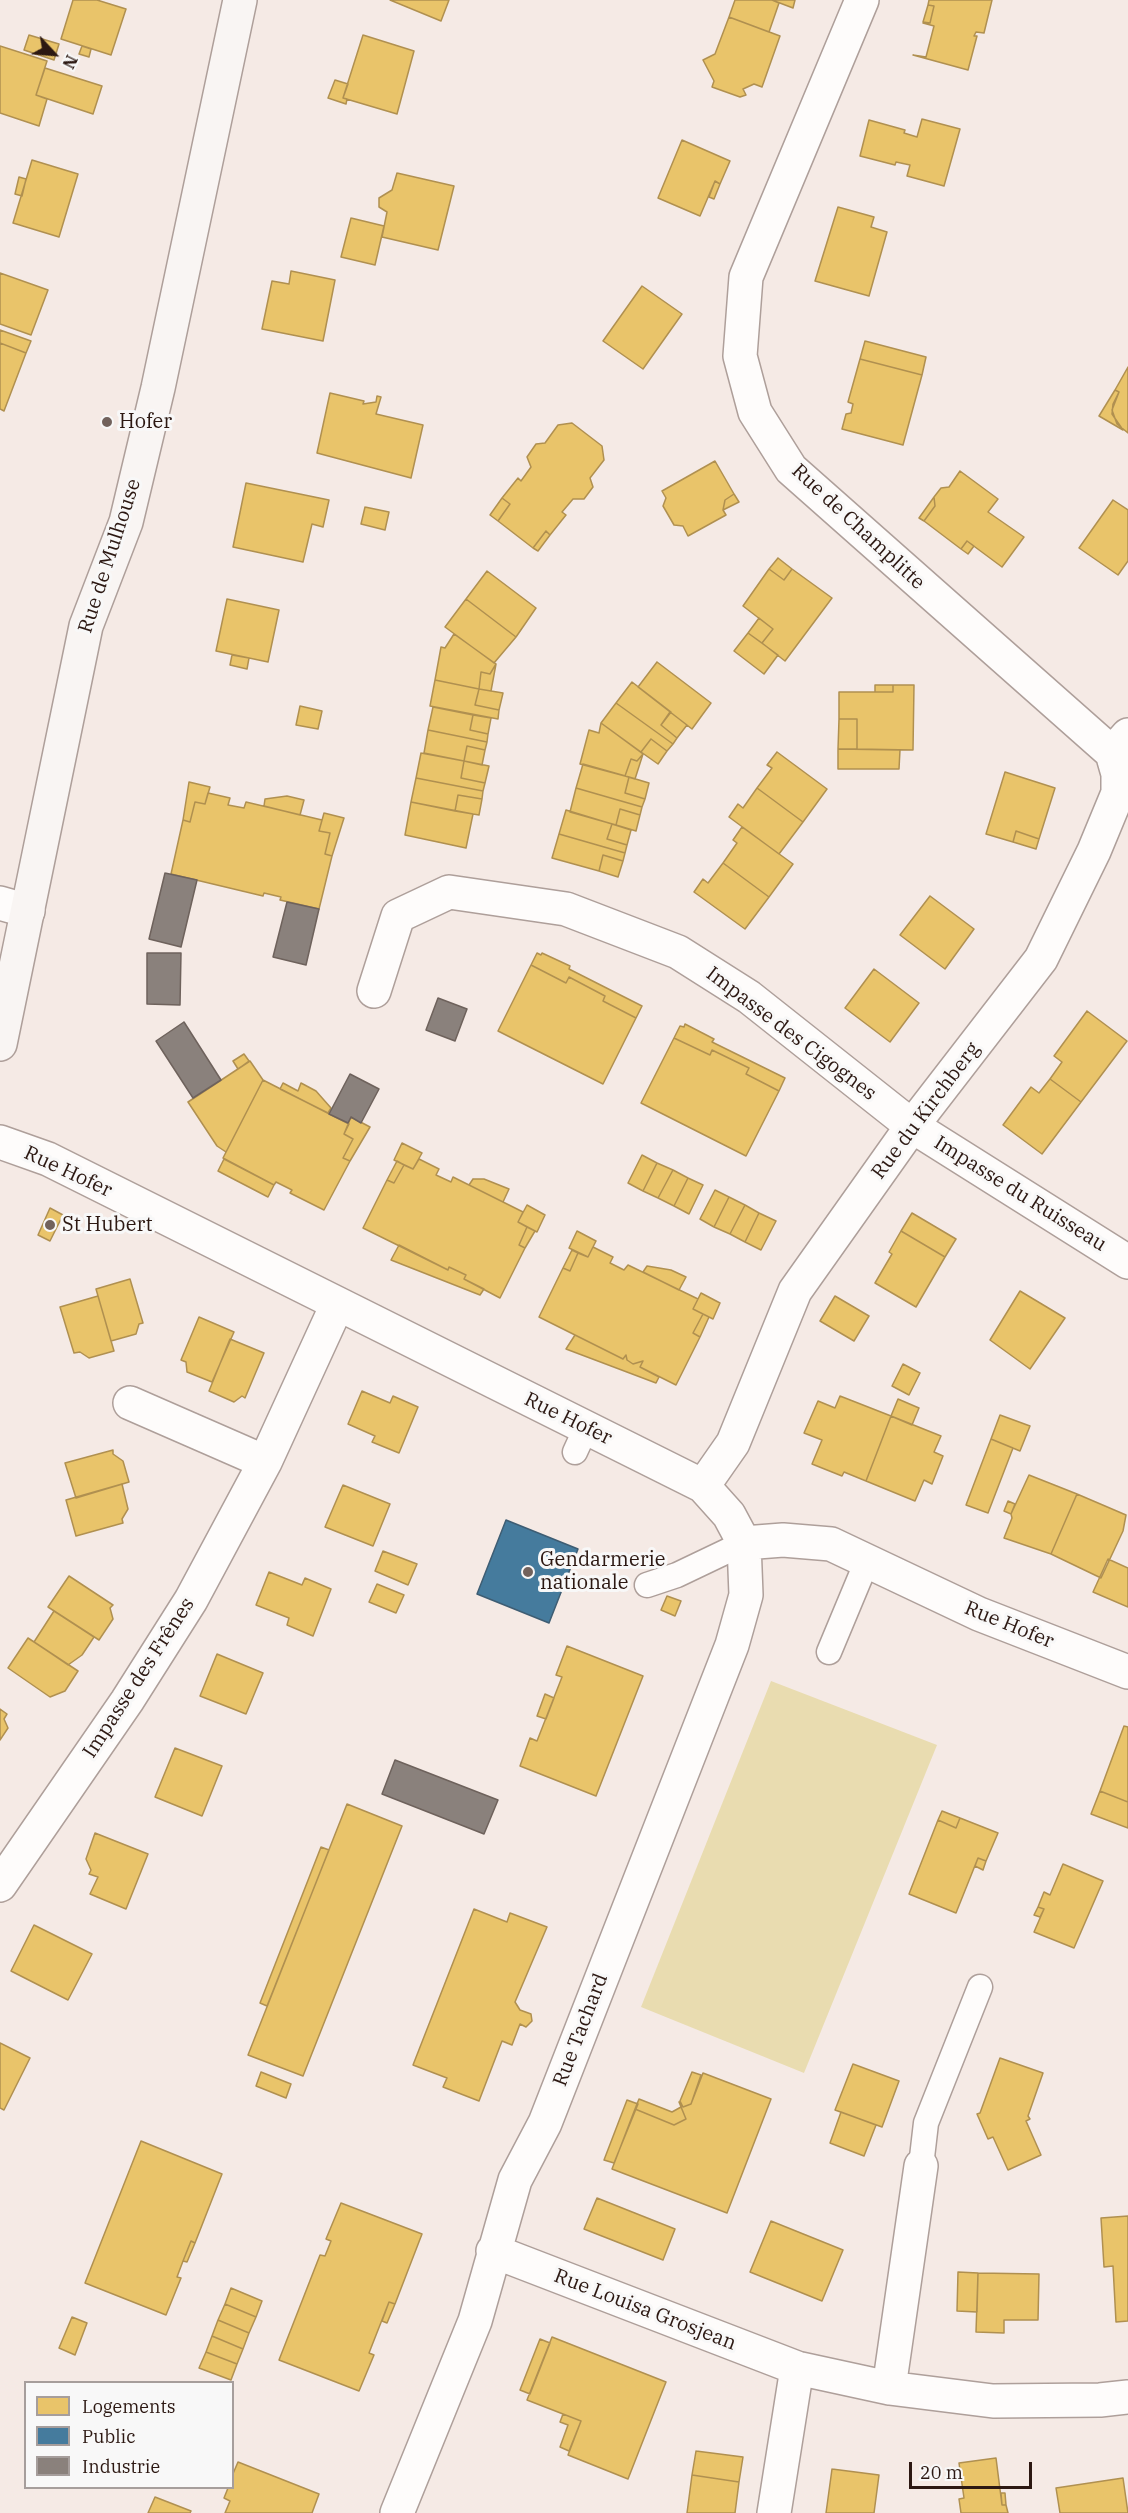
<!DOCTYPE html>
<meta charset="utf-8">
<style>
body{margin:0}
#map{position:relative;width:1128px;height:2513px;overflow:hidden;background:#f5eae5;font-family:"IBM Plex Serif",serif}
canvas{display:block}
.legend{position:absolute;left:24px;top:2381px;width:210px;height:108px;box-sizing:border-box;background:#f8f8f8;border:2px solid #a69e9c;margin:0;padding:8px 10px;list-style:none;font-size:18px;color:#2c1812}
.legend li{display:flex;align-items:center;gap:12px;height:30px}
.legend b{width:30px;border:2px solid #a69e9c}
.north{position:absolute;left:24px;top:24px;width:60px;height:60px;-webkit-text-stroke:4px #f8f8f8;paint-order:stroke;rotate:116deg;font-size:16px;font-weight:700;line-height:24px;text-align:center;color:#2c1812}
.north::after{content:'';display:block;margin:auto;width:21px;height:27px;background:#2c1812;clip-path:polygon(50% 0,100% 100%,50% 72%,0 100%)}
.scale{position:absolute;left:909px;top:2462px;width:123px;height:27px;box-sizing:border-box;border:3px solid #2c1812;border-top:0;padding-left:8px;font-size:18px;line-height:21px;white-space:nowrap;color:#2c1812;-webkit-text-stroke:4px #f8f8f8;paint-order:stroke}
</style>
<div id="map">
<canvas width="1128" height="2513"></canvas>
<ul class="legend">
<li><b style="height:16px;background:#e9c46a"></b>Logements</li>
<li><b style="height:16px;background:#457b9d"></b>Public</li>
<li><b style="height:16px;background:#8a817c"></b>Industrie</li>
</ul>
<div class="north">N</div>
<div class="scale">20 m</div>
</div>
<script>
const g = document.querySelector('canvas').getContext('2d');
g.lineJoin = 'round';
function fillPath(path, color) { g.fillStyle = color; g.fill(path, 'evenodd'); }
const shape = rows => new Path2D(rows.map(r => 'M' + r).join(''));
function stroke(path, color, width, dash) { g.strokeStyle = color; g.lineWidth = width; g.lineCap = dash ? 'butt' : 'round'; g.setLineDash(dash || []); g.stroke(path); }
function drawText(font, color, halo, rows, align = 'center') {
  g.font = font + ' "IBM Plex Serif",serif'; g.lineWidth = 6; g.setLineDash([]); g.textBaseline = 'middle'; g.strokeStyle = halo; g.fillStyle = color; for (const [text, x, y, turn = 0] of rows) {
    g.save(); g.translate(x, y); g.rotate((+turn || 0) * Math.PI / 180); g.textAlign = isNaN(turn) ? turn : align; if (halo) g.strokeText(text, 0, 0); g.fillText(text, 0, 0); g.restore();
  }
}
fillPath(shape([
 [771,1681,937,1745,804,2073,641,2007]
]), '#e9dcb0');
const homes = shape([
 [73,0,97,0,126,9,111,55,61,39,73,0],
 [390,0,449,0,441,21,390,0],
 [735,0,772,0,779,3,769,32,729,17,735,0],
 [772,0,795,0,793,8,772,0],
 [929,0,992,0,984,33,976,32,974,36,977,36,968,70,913,55,926,57,934,26,923,23,930,23,934,6,928,5,929,0],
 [928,5,934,6,930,23,923,22,928,5],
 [729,17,780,36,762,87,754,84,743,89,746,95,740,97,712,87,714,81,703,60,715,54,729,17],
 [29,35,59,44,54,60,24,50,29,35],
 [363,35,414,51,397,114,343,98,363,35],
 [0,46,47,61,36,95,47,99,39,126,0,113,0,46],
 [82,46,91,49,89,57,79,54,82,46],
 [45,68,102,86,93,114,36,95,45,68],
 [335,80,348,84,343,98,347,99,346,104,328,98,335,80],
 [922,119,960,129,944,186,907,176,910,165,896,162,895,165,860,156,869,120,905,130,904,133,917,137,922,119],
 [682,140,730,161,720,184,715,181,700,216,658,198,682,140],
 [32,160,78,174,59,237,13,223,32,160],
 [397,173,454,186,438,250,382,237,387,212,379,207,379,198,392,190,397,173],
 [19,177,26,179,22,196,15,194,19,177],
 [715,181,720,184,714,199,709,197,715,181],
 [838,207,874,217,871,227,887,232,869,296,815,281,838,207],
 [351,218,384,226,375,265,341,257,351,218],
 [291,271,335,280,323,341,262,329,272,281,289,284,291,271],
 [0,273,48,290,31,335,0,324,0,273],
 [642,286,682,314,643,369,603,341,642,286],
 [0,330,31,341,26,353,0,343,0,330],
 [865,341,926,357,922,375,860,359,865,341],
 [0,343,26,353,4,411,0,409,0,343],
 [860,359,922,375,903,445,842,429,846,414,851,413,853,404,848,402,860,359],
 [1128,367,1128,433,1117,424,1112,410,1119,392,1115,390,1128,367],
 [1115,390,1119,392,1113,404,1112,414,1123,430,1099,416,1115,390],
 [330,393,364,401,363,404,376,402,377,396,381,397,376,414,423,425,411,478,317,453,330,393],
 [572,423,602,446,604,460,590,478,593,487,584,499,573,499,562,512,566,515,550,535,546,531,533,548,498,521,510,504,502,498,518,478,521,481,531,467,527,457,536,444,545,443,558,425,572,423],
 [715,461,734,494,725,500,723,510,726,515,688,536,683,526,674,525,663,506,666,498,662,491,715,461],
 [960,471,998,499,988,512,1024,537,1002,567,967,541,961,549,924,521,935,506,934,497,941,488,949,487,960,471],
 [246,483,329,500,323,527,312,524,303,562,233,547,246,483],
 [734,494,739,502,723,510,725,500,734,494],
 [934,497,935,506,924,521,919,518,934,497],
 [502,498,510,504,498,521,490,515,502,498],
 [1113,500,1128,510,1128,561,1118,575,1079,548,1113,500],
 [365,507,389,512,385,530,361,524,365,507],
 [546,531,550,535,538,551,533,548,546,531],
 [967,541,974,546,968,554,961,549,967,541],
 [778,558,792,569,784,580,769,569,778,558],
 [769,569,784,580,792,569,832,598,785,661,762,643,773,629,743,606,769,569],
 [487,571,536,608,516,637,466,599,487,571],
 [227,599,279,610,268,662,216,651,227,599],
 [466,599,516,637,494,663,445,627,466,599],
 [759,618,773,629,762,643,748,633,759,618],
 [748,633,778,655,764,674,734,651,748,633],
 [454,634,496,664,490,674,481,672,479,689,435,680,441,647,445,648,454,634],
 [232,655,249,658,247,669,230,665,232,655],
 [657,662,711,703,692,729,638,687,657,662],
 [496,664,491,691,479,689,481,672,490,674,496,664],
 [435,680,479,689,475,705,499,710,498,719,430,706,435,680],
 [632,682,671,712,661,725,677,738,673,744,616,703,632,682],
 [875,685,893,685,893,692,875,692,875,685],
 [893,685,914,685,913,750,857,749,857,719,839,719,839,692,893,692,893,685],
 [479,689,503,693,499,710,475,705,479,689],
 [616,703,673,744,667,751,651,739,641,752,601,723,616,703],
 [300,706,322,711,318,729,296,725,300,706],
 [433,707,473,715,470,730,488,734,487,742,428,730,433,707],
 [670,712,687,725,677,738,661,725,670,712],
 [473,715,491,718,488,734,470,730,473,715],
 [839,719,857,719,857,749,838,749,839,719],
 [601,723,643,754,637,761,631,759,625,776,580,764,589,730,599,733,601,723],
 [428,730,487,742,485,750,467,746,464,761,424,753,428,730],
 [651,739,667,751,658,764,641,752,651,739],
 [467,746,485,750,482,765,464,761,467,746],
 [838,749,900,750,899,769,838,769,838,749],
 [777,752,827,789,803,822,757,788,772,768,767,765,777,752],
 [421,753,464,761,461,778,485,783,483,791,416,778,421,753],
 [643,754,635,779,625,776,631,759,637,761,643,754],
 [464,761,489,766,485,783,461,778,464,761],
 [583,764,629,777,625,793,645,799,642,807,576,788,583,764],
 [1005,772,1055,788,1039,839,1016,831,1013,842,986,834,1005,772],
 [629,777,649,783,645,799,625,793,629,777],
 [416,778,483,791,482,799,458,795,455,811,411,802,416,778],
 [189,782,210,787,205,804,195,802,190,822,183,820,189,782],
 [576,788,642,807,640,815,620,809,616,825,570,812,576,788],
 [757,788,803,822,779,854,729,817,738,804,743,808,757,788],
 [208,793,230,798,228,805,244,808,246,802,322,820,319,831,330,833,325,854,332,856,319,909,280,900,281,897,264,893,263,896,171,874,183,820,190,822,195,802,205,804,208,793],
 [458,795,482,799,479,815,455,811,458,795],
 [287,796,304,800,300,815,264,806,265,799,287,796],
 [411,802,473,814,466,848,405,835,411,802],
 [620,809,640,815,636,831,616,825,620,809],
 [566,810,612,824,607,839,627,845,625,853,559,834,566,810],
 [324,813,344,818,332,856,325,854,330,833,319,831,324,813],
 [612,824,631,830,627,845,607,839,612,824],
 [742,827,793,864,769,897,723,863,737,843,733,840,742,827],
 [1016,831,1039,839,1036,849,1013,842,1016,831],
 [559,834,625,853,623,861,603,855,599,871,552,858,559,834],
 [603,855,623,861,618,877,599,871,603,855],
 [723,863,769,897,745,929,694,892,703,879,708,883,723,863],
 [930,896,974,929,945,969,900,935,930,896],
 [537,953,541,955,542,953,570,966,569,969,642,1006,636,1018,603,1001,605,996,569,977,566,983,531,965,537,953],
 [531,965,566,983,569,977,605,996,603,1001,636,1018,603,1084,498,1031,531,965],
 [874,969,919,1003,890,1042,845,1008,874,969],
 [1087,1011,1127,1041,1081,1102,1050,1079,1062,1062,1054,1056,1087,1011],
 [685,1024,714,1039,712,1042,785,1078,779,1091,746,1074,749,1068,712,1050,710,1055,674,1038,680,1026,684,1027,685,1024],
 [674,1038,710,1055,712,1050,749,1068,746,1074,779,1091,746,1156,641,1103,674,1038],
 [244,1054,249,1061,238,1069,233,1061,244,1054],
 [250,1061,263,1080,226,1152,217,1146,188,1102,250,1061],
 [1050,1079,1081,1102,1042,1154,1003,1125,1031,1087,1039,1093,1050,1079],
 [263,1080,349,1124,344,1134,353,1139,343,1158,350,1161,324,1210,290,1193,292,1190,276,1182,274,1185,223,1158,263,1080],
 [283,1083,298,1091,301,1083,316,1091,331,1108,328,1113,280,1089,283,1083],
 [351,1117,370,1127,350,1161,343,1158,353,1139,344,1134,351,1117],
 [402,1143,422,1153,413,1169,394,1160,402,1143],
 [642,1155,657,1163,643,1191,628,1183,642,1155],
 [224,1159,274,1185,268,1197,218,1171,224,1159],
 [419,1159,439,1169,436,1175,451,1182,453,1177,523,1212,518,1222,527,1227,519,1245,525,1248,500,1298,464,1279,466,1275,449,1267,448,1270,363,1228,387,1180,394,1183,404,1165,413,1169,419,1159],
 [397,1161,404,1165,394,1183,387,1180,397,1161],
 [657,1163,673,1170,658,1198,643,1191,657,1163],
 [673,1170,688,1178,674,1206,658,1198,673,1170],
 [688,1178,703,1185,689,1214,674,1206,688,1178],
 [473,1179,484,1179,509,1189,503,1202,469,1185,473,1179],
 [715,1190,729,1197,714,1227,700,1219,715,1190],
 [729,1197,745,1205,730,1234,714,1227,729,1197],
 [527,1205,545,1215,537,1232,518,1222,527,1205],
 [745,1205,759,1213,745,1242,730,1234,745,1205],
 [50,1208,63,1215,50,1241,38,1235,50,1208],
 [759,1213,776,1221,761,1250,745,1242,759,1213],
 [912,1213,956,1239,945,1257,901,1231,912,1213],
 [527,1227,535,1231,525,1248,519,1245,527,1227],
 [577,1231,596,1241,588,1257,569,1248,577,1231],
 [901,1231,945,1257,916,1307,875,1283,892,1254,889,1252,901,1231],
 [399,1245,448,1270,449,1267,466,1275,464,1279,484,1289,480,1295,391,1260,399,1245],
 [593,1247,613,1257,610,1263,624,1270,628,1265,698,1299,693,1309,703,1314,693,1333,700,1337,676,1385,640,1367,643,1361,633,1364,627,1360,626,1355,623,1359,539,1317,563,1268,570,1271,578,1253,588,1257,593,1247],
 [572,1250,578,1253,570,1271,563,1268,572,1250],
 [647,1266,671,1270,686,1277,679,1290,643,1272,647,1266],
 [130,1279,143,1323,139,1324,136,1334,111,1341,96,1289,130,1279],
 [1020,1291,1065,1318,1030,1369,990,1340,1020,1291],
 [701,1293,720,1303,713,1319,693,1309,701,1293],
 [98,1296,114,1351,89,1358,80,1352,74,1353,60,1307,98,1296],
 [835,1296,869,1316,854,1341,820,1321,835,1296],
 [703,1314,709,1317,700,1337,693,1333,703,1314],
 [199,1317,234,1332,212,1382,187,1372,186,1362,181,1360,199,1317],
 [575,1335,623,1359,626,1355,627,1360,633,1364,643,1361,640,1367,659,1377,656,1383,566,1349,575,1335],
 [230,1339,264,1353,245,1398,242,1396,234,1402,209,1391,230,1339],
 [903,1364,920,1373,909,1395,892,1386,903,1364],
 [362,1391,390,1403,393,1396,418,1407,399,1453,372,1442,375,1436,348,1424,362,1391],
 [840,1396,891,1416,866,1481,844,1472,842,1476,812,1464,822,1440,804,1433,818,1401,835,1408,840,1396],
 [898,1399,919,1408,912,1425,891,1416,898,1399],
 [1000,1415,1030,1426,1020,1451,991,1439,1000,1415],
 [891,1416,941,1436,934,1452,943,1456,932,1484,924,1480,915,1501,866,1481,891,1416],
 [991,1439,1013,1448,988,1513,966,1505,991,1439],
 [113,1450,113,1454,123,1461,129,1482,76,1498,65,1463,113,1450],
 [1029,1475,1077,1494,1051,1554,1004,1538,1012,1518,1011,1514,1029,1475],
 [122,1484,128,1509,122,1519,123,1523,76,1536,66,1500,122,1484],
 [343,1485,390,1504,373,1546,325,1527,343,1485],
 [1077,1494,1126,1515,1123,1531,1101,1578,1051,1554,1077,1494],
 [1008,1501,1015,1504,1011,1514,1004,1511,1008,1501],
 [383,1551,417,1564,408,1585,375,1571,383,1551],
 [1108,1559,1128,1568,1128,1607,1093,1592,1108,1559],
 [269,1572,302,1585,305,1578,331,1589,313,1636,287,1625,289,1618,256,1605,269,1572],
 [69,1576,113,1605,110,1608,113,1619,99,1640,48,1607,69,1576],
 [377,1584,404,1595,396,1613,369,1602,377,1584],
 [667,1596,681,1601,675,1616,661,1610,667,1596],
 [54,1611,94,1637,82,1655,68,1665,34,1642,54,1611],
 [28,1638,78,1671,65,1691,50,1697,8,1668,28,1638],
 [567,1646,643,1676,596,1796,520,1766,530,1738,537,1741,562,1677,556,1675,567,1646],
 [217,1654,263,1673,246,1714,200,1696,217,1654],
 [545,1694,554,1698,546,1719,537,1716,545,1694],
 [0,1709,7,1714,4,1719,8,1728,0,1740,0,1709],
 [1124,1726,1128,1727,1128,1802,1100,1791,1124,1726],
 [175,1748,222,1766,202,1816,155,1797,175,1748],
 [1100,1791,1128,1802,1128,1828,1091,1814,1100,1791],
 [347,1804,402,1826,303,2076,248,2055,347,1804],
 [942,1811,960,1818,956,1828,938,1820,942,1811],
 [960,1818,998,1833,986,1861,978,1858,956,1913,909,1894,938,1820,956,1828,960,1818],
 [95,1833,148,1854,126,1909,90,1894,98,1877,89,1874,91,1870,86,1859,95,1833],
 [321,1847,329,1850,267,2006,260,2003,321,1847],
 [978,1858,986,1861,983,1870,975,1866,978,1858],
 [1063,1864,1103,1881,1074,1948,1034,1932,1044,1909,1038,1907,1044,1892,1050,1895,1063,1864],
 [1038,1907,1044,1909,1040,1917,1034,1915,1038,1907],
 [474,1909,507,1922,510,1913,547,1927,515,2002,520,2010,531,2014,532,2021,526,2027,520,2024,512,2045,502,2041,479,2101,443,2087,447,2078,413,2065,474,1909],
 [34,1925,92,1954,68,2000,11,1971,34,1925],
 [0,2043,30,2058,4,2110,0,2108,0,2043],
 [1000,2058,1043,2073,1028,2116,1030,2119,1026,2121,1041,2155,1008,2170,993,2137,988,2139,977,2114,980,2113,1000,2058],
 [853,2064,899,2081,882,2127,835,2110,853,2064],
 [261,2072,291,2084,286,2098,256,2086,261,2072],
 [692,2072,701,2075,691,2104,683,2107,680,2101,692,2072],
 [703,2073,771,2099,727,2213,612,2169,635,2109,674,2125,686,2119,679,2102,683,2107,691,2104,703,2073],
 [639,2099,672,2112,681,2107,686,2119,674,2125,635,2109,639,2099],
 [627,2100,638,2104,614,2163,604,2160,627,2100],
 [841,2112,876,2125,864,2156,830,2143,841,2112],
 [141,2141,222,2174,195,2243,191,2241,183,2261,177,2277,181,2278,166,2315,85,2283,141,2141],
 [597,2198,675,2229,663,2260,584,2229,597,2198],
 [341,2203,422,2234,395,2304,389,2302,369,2353,374,2355,359,2391,279,2360,320,2255,325,2256,331,2241,326,2239,341,2203],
 [1128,2216,1128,2321,1116,2322,1113,2266,1104,2267,1101,2218,1128,2216],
 [771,2221,843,2250,822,2301,750,2272,771,2221],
 [191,2241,195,2243,187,2262,183,2261,191,2241],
 [958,2272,978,2273,977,2312,957,2311,958,2272],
 [978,2273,1039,2274,1038,2320,1004,2320,1004,2333,976,2332,978,2273],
 [231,2288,262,2301,256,2317,225,2304,231,2288],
 [389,2302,395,2304,387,2323,382,2321,389,2302],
 [225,2304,256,2317,249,2333,218,2320,225,2304],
 [72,2317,87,2323,75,2355,59,2348,72,2317],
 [218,2320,249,2333,243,2349,212,2336,218,2320],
 [212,2336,243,2349,237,2364,206,2352,212,2336],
 [552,2337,666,2382,628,2479,568,2455,581,2421,527,2400,552,2337],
 [540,2339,550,2343,530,2394,520,2390,540,2339],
 [206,2352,237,2364,231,2380,199,2368,206,2352],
 [563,2414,581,2421,569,2451,560,2447,568,2425,560,2422,563,2414],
 [696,2451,743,2457,739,2482,692,2475,696,2451],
 [996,2458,1002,2505,1006,2505,1008,2513,961,2513,959,2499,964,2498,959,2463,996,2458],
 [238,2462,319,2494,312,2513,225,2513,230,2501,224,2498,228,2488,232,2488,232,2476,238,2462],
 [832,2469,879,2475,874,2513,826,2513,832,2469],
 [692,2475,739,2482,735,2513,687,2513,692,2475],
 [1123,2478,1128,2513,1060,2513,1056,2488,1123,2478],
 [1001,2493,1005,2493,1006,2505,1002,2505,1001,2493],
 [155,2497,191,2511,190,2513,148,2513,155,2497]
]);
fillPath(homes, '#e9c46a');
stroke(homes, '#b09050', 1.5);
const public = shape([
 [506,1520,578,1549,549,1623,477,1594,506,1520]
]);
fillPath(public, '#457b9d');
stroke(public, '#3e5d73', 1.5);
const industry = shape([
 [165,873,197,880,181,947,149,939,165,873],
 [287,902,319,909,306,965,273,957,287,902],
 [147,953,181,953,180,1005,147,1004,147,953],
 [438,998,467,1009,455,1041,426,1030,438,998],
 [184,1022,221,1080,193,1098,156,1041,184,1022],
 [350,1074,379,1089,361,1123,351,1117,348,1123,329,1114,350,1074],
 [395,1760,498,1800,484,1834,382,1794,395,1760]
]);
fillPath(industry, '#8a817c');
stroke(industry, '#6e625c', 1.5);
const service = shape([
 [575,1452,586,1428],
 [647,1585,677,1575,744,1543],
 [829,1652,867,1561],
 [921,2166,926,2123,980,1987]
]);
const minor = shape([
 [862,0,746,277,740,356,755,412,791,469,1112,753],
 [0,903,28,911],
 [374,991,398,916,449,892,566,909,678,952,749,997,912,1126,1128,1262],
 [0,1142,48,1159,703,1486,729,1515,744,1543,783,1540,831,1544,979,1614,1128,1672],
 [130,1403,265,1462],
 [703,1486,733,1443,795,1291,912,1126,1041,959,1094,851,1118,793,1118,774,1112,753,1128,735],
 [0,1885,127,1701,191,1600,265,1462,337,1305],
 [493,2251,797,2368,889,2388,993,2401,1100,2400,1128,2397],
 [889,2388,921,2166],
 [397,2513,475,2321,515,2180,545,2123,732,1645,746,1595,744,1543],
 [774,2513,797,2368]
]);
const secondary = shape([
 [0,1044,86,626,126,522,158,388,240,0]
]);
stroke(service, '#ae9f9a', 27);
stroke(minor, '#ae9f9a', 36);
stroke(secondary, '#ae9f9a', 36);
stroke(service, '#fefcfb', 24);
stroke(minor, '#fefcfb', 33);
stroke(secondary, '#f9f5f3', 33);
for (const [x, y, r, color] of [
 [107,422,6,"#72625c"],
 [50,1225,6,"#72625c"],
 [528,1572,6,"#72625c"]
]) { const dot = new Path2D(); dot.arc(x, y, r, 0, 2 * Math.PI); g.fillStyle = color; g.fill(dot); stroke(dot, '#f8f8f8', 2); }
drawText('20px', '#2c1812', '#f8f8f8', [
 ["Hofer",119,422],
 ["St Hubert",62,1225],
 ["Gendarmerie",540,1560],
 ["nationale",540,1583]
], 'left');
drawText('20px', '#2c1812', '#f8f8f8', [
 ["Rue de Champlitte",858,527,43],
 ["Rue de Mulhouse",110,556,-72],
 ["Impasse des Cigognes",791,1034,37],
 ["Rue du Kirchberg",926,1111,-53],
 ["Rue Hofer",68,1172,25],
 ["Impasse du Ruisseau",1020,1194,32],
 ["Rue Hofer",568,1419,26],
 ["Rue Hofer",1009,1625,22],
 ["Impasse des Frênes",139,1678,-57],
 ["Rue Tachard",581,2030,-69],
 ["Rue Louisa Grosjean",645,2310,21]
]);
</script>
